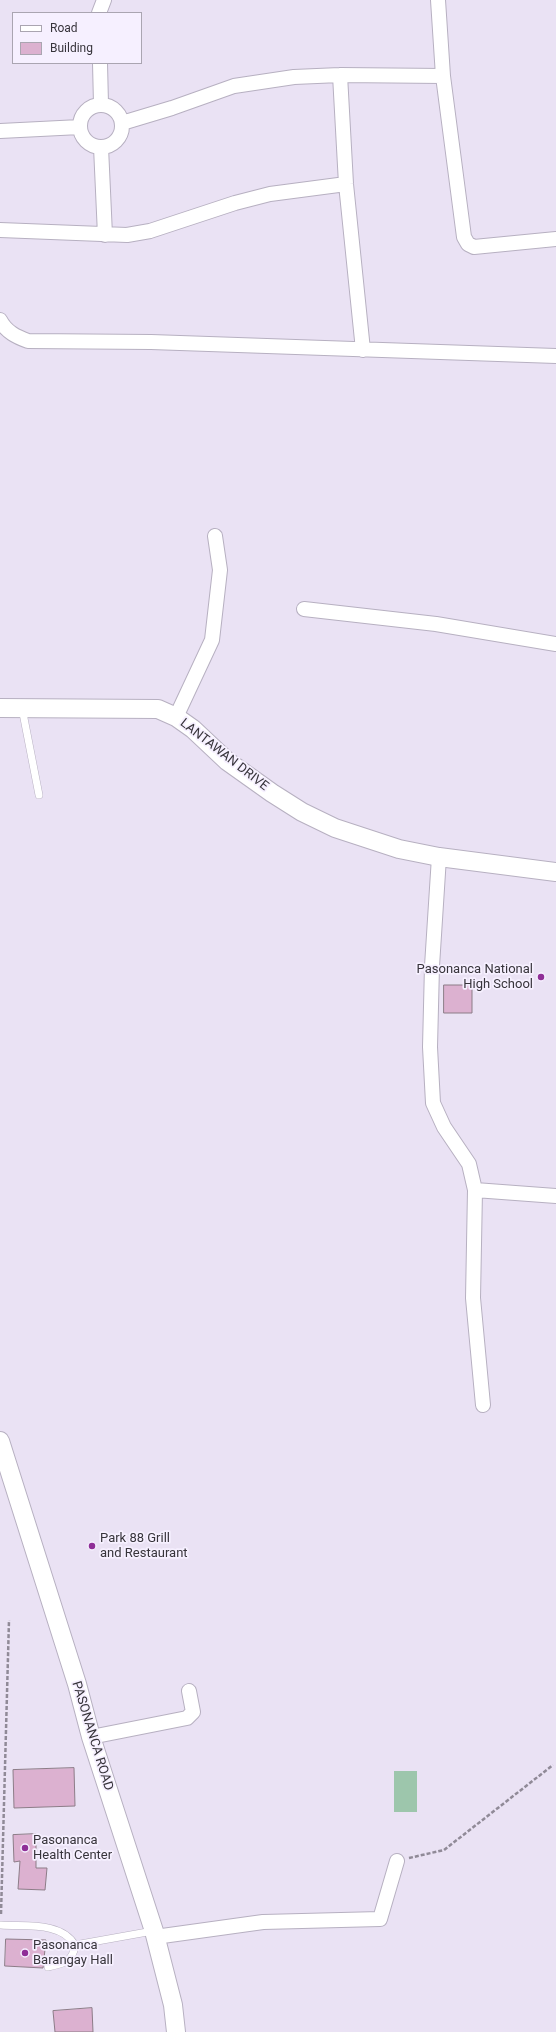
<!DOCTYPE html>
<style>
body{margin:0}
#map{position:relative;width:556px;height:2032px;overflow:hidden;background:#eae2f4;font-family:Roboto,sans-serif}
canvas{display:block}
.legend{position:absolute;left:12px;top:12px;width:130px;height:52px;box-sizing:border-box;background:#f6f0ff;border:1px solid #aaa5b1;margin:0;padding:5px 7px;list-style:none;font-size:12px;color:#37343b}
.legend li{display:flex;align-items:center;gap:8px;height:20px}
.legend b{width:20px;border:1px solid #aaa5b1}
</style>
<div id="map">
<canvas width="556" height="2032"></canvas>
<ul class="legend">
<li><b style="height:5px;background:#fff"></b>Road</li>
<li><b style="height:11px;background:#dcb1d0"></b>Building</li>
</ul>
</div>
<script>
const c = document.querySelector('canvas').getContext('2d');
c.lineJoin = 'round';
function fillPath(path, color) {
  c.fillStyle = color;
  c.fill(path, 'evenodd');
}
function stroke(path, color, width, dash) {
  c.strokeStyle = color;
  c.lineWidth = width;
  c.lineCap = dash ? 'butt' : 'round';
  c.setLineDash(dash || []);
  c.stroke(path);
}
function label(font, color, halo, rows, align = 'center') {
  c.font = font + ' Roboto,sans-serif';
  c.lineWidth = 3.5;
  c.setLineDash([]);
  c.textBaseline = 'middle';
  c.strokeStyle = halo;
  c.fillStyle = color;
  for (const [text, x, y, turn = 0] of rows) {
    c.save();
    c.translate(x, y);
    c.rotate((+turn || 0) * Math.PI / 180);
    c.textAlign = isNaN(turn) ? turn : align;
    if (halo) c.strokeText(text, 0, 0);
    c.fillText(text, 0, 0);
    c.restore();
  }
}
fillPath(new Path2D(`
 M 394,1771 L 417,1771 L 417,1812 L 394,1812 Z`), '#9dc6ac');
const building = new Path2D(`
 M 444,985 L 472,985 L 472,1013 L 444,1013 Z
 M 74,1768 L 75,1806 L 14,1808 L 13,1770 Z
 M 36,1834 L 36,1868 L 47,1868 L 45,1890 L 18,1889 L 20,1861 L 14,1862 L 13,1835 Z
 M 6,1939 L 46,1940 L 43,1968 L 5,1966 Z
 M 92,2008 L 93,2032 L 55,2032 L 53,2011 Z`);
fillPath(building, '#dcb1d0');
stroke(building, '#8c7c87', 1);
const service = new Path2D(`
 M 22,708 L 39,795
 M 1,1925 C 24,1927 61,1921 75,1945
 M 48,1967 C 63,1964 73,1962 75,1945 L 153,1931`);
const minor = new Path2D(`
 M 438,0 L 443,76 L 464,237 L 468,244 L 474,247 L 556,239
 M 99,13 L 104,0
 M 100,63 L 101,104
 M 340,75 L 346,184 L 363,350
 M80 126a21 21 0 1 1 42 0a21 21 0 1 1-42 0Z
 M 122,123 L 172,108 L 234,86 L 294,77 L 340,75 L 443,76
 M 0,131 L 80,127
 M 101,147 L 105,235
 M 0,230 L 127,235 L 150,231 L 235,203 L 270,194 L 346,184
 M 0,320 C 6,332 17,337 28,341 L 151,342 L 556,356
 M 304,609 L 436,624 L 556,644
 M 176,717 L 212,640 L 220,570 L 215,536
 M 439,857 L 432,966 L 430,1047 L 433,1103 L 444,1127 L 469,1164 L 475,1190 L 473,1298 L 483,1405
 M 475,1190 L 556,1196
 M 91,1737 L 187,1718 L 193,1712 L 189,1691
 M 155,1937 L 263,1922 L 380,1919 L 397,1861`);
const tertiary = new Path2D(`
 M 0,708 L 158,709 L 176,717 L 193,729 L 227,761 L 272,793 L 302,812 L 335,828 L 399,849 L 439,857 L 556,872
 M 0,1441 L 77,1684 L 91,1737 L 154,1931 L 173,2005 L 176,2032`);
stroke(service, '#b7b0c1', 8);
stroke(minor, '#b7b0c1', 16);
stroke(tertiary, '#b7b0c1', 20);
stroke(new Path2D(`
 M 409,1858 L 444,1850 L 553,1765
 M 1,1914 L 9,1620`), '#908a97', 2.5, [4, 2]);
stroke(service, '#fff', 7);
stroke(minor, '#fff', 14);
stroke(tertiary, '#fff', 18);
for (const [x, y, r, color] of [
 [541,977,4,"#8f2e97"],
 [92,1546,4,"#8f2e97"],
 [25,1848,4,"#8f2e97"],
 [25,1953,4,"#8f2e97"]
]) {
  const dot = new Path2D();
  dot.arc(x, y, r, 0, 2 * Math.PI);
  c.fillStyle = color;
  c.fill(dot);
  stroke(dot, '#f6f0ff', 1.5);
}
label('13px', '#37343b', '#f6f0ff', [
 ["LANTAWAN DRIVE",224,755,38],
 ["PASONANCA ROAD",92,1736,73]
]);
label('13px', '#37343b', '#f6f0ff', [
 ["Pasonanca National",533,970,"right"],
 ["High School",533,985,"right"],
 ["Park 88 Grill",100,1539],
 ["and Restaurant",100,1554],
 ["Pasonanca",33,1841],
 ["Health Center",33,1856],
 ["Pasonanca",33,1946],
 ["Barangay Hall",33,1961]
], 'left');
</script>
